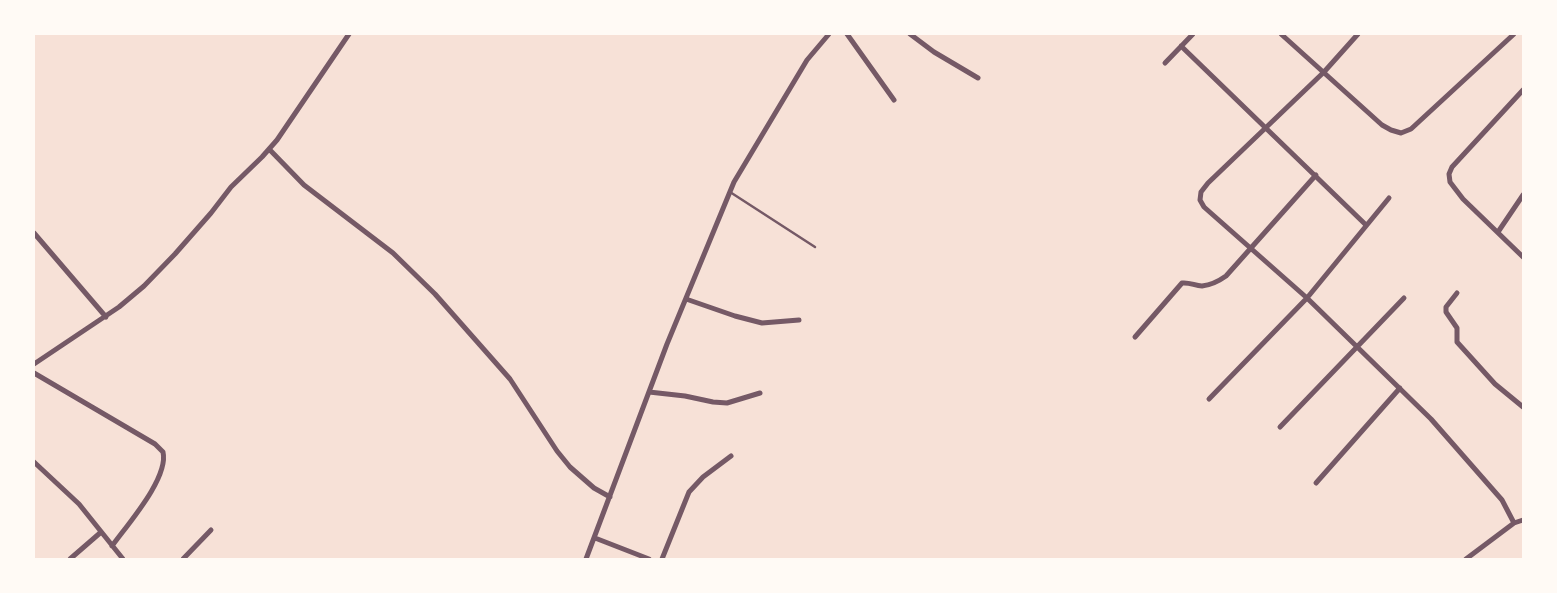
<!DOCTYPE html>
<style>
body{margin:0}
#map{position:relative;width:1557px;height:593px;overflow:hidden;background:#f7e1d7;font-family:"IBM Plex Sans",sans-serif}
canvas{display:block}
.frame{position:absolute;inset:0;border:35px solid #fffaf5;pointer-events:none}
</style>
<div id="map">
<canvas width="1557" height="593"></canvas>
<div class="frame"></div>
</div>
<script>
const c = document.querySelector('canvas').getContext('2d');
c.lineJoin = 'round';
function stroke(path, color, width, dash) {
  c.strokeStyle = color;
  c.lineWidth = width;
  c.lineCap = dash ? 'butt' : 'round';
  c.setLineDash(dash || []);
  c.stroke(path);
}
stroke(new Path2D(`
 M 730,192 L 815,247`), '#755966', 2.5);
stroke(new Path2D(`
 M 847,34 L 894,100
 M 910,34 L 934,52 L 978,78
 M 1281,34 L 1382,125 L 1391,130 L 1401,133 L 1411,129 L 1514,34
 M 1358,34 L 1324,72 L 1208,183 L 1201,192 L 1200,200 L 1204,207 L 1307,298 L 1431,419 L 1502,500 L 1514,523
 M 1181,46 L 1366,225
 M 1165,63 L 1193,34
 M 1523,90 L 1452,167 L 1449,174 L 1450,182 L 1463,199 L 1523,257
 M 269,149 L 304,185 L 393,253 L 435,294 L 510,379 L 557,451 L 570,467 L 594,488 L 610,497
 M 1498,232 L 1523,195
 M 34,233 L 106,317
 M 1457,293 L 1446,307 L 1446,312 L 1457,328 L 1457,342 L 1495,384 L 1523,407
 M 686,299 L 735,316 L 762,323 L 799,320
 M 1135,337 L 1182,283 C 1190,282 1195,286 1202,286 C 1211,285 1219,281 1226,276 L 1316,175
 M 34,364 L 119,307 L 144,286 L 175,254 L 211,213 L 231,187 L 262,157 L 277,140 L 349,34
 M 34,373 L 155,444 L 163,452 C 169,478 127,525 112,546
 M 649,392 L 685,396 L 713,402 L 727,403 L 760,393
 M 1209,399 L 1307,298 L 1389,198
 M 1280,427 L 1404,298
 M 34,462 L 79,504 L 123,559
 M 1316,483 L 1400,388
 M 595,538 L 649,559
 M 70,559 L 100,533
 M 183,559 L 211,530
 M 586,559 L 667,344 L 734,182 L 807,60 L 829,34
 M 662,559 L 689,492 L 703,477 L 731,456
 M 1466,559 L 1514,523 L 1523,520`), '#755966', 5);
</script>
